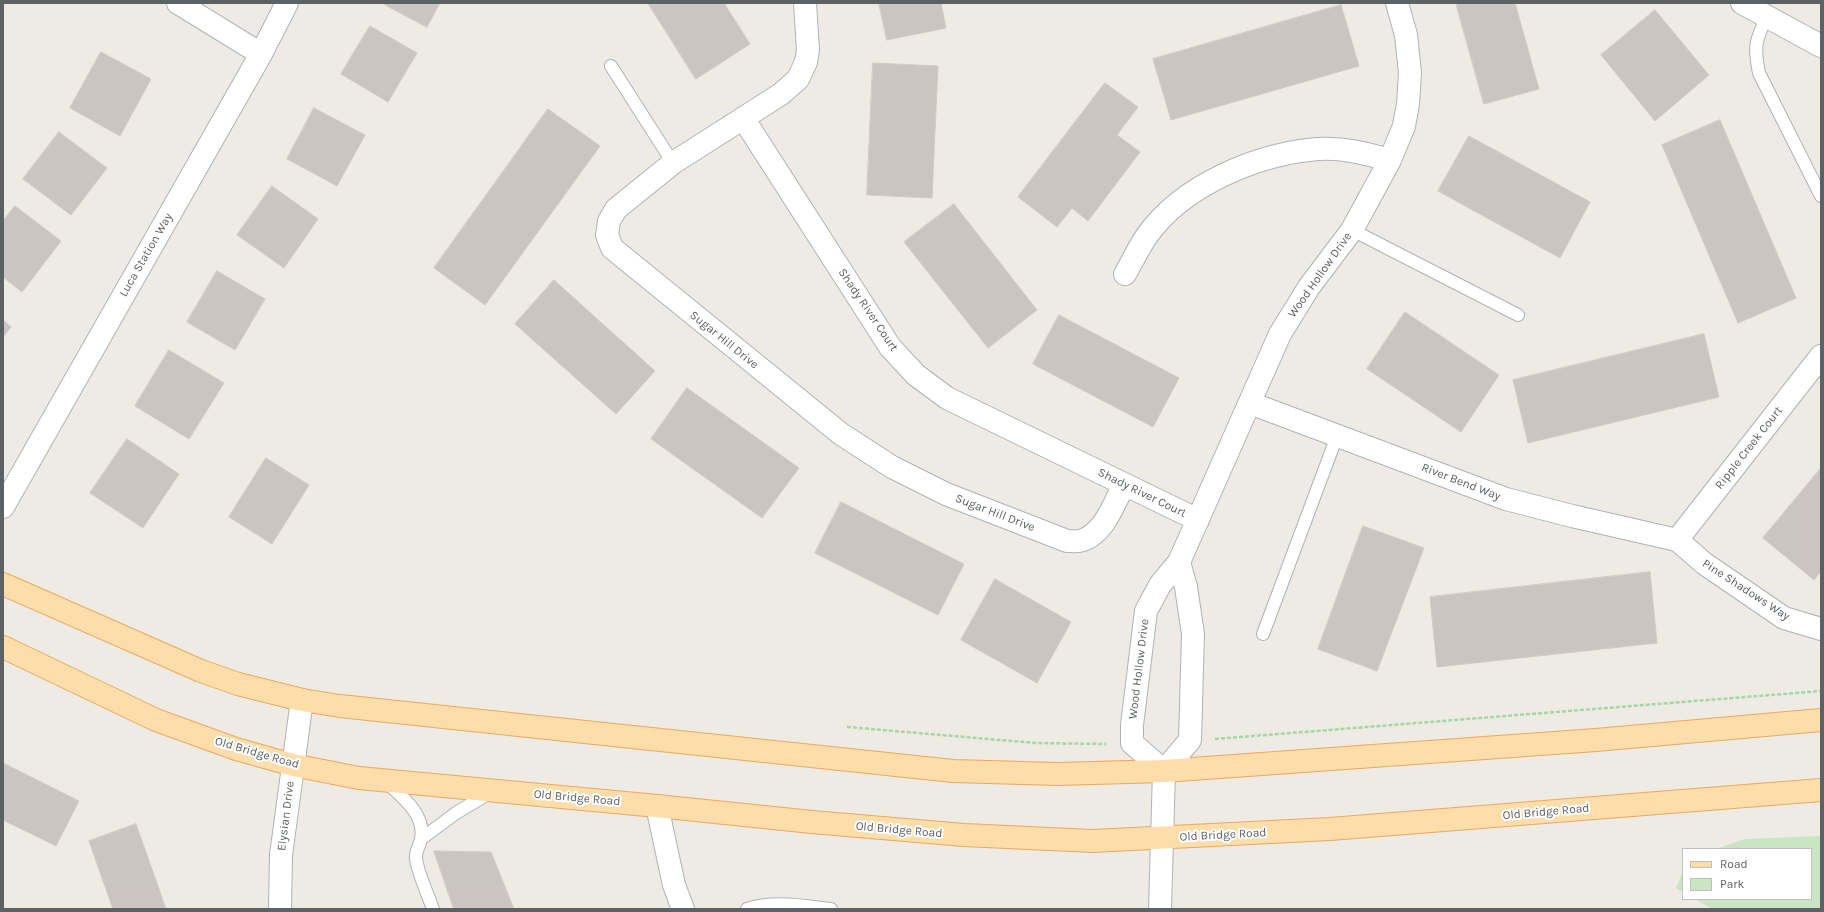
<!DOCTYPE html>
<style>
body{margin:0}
#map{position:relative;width:1824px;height:912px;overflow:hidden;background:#eeeae4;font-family:Karla,sans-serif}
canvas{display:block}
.frame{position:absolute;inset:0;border:4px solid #5c6164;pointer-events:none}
.legend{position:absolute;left:1682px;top:848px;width:130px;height:52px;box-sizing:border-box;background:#fff;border:1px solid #bec0c1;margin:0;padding:5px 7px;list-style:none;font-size:12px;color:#5c6164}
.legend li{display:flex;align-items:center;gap:8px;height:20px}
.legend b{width:20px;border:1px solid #bec0c1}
</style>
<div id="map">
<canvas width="1824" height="912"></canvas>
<div class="frame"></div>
<ul class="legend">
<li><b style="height:5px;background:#fddeaa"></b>Road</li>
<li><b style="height:11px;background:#c9e5c1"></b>Park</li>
</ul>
</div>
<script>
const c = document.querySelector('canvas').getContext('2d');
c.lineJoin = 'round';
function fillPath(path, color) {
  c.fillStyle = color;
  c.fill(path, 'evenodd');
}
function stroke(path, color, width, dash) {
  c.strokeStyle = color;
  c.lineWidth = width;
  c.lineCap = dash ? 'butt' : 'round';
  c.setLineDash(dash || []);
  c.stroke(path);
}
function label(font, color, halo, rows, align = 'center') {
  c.font = font + ' Karla,sans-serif';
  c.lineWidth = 4;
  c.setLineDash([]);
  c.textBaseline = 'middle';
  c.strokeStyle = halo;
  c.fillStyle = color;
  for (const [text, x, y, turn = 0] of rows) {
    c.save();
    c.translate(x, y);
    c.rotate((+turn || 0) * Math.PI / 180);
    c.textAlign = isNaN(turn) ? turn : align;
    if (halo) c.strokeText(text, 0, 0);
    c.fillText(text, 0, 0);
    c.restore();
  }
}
fillPath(new Path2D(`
 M 1821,836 L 1821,909 L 1712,909 L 1695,899 L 1811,899 L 1811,849 L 1716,849 L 1745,839 Z
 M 1683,871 L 1683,892 L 1676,888 Z`), '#c9e5c1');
const building = new Path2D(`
 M 382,3 L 440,3 L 427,27 Z
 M 648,3 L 724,3 L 750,44 L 696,79 Z
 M 879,3 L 941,3 L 946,28 L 887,40 Z
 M 1456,3 L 1515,3 L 1539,89 L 1484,104 Z
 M 1341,5 L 1359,66 L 1171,120 L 1153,59 Z
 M 1655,10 L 1709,75 L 1655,121 L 1601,55 Z
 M 370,26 L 417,53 L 388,102 L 341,74 Z
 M 101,52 L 151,79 L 120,136 L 70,108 Z
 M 873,63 L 938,66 L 932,198 L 867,195 Z
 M 1105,83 L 1138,107 L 1117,135 L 1140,152 L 1088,221 L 1072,208 L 1057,227 L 1018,197 Z
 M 314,108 L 365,135 L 337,186 L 287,159 Z
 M 548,109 L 600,146 L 485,305 L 434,268 Z
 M 1720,120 L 1796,298 L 1738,323 L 1662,145 Z
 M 59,132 L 107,168 L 71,215 L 23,179 Z
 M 1469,136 L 1590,202 L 1560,258 L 1438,191 Z
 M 272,186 L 318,219 L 284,268 L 237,235 Z
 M 954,204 L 1037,310 L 988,348 L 904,242 Z
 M 15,206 L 61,241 L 22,292 L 3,277 L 3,221 Z
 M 217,271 L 265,299 L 235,350 L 187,322 Z
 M 554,280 L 655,371 L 616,414 L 515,324 Z
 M 1405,312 L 1499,375 L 1461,432 L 1367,369 Z
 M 1059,315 L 1179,378 L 1153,427 L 1033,364 Z
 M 3,320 L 11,327 L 3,337 Z
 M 1704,334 L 1719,397 L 1528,443 L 1513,380 Z
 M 169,350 L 224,383 L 189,439 L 135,406 Z
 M 687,388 L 799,468 L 762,518 L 651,439 Z
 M 127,439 L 179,474 L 143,528 L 90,493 Z
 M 266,458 L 309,485 L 272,544 L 229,517 Z
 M 1821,468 L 1821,571 L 1814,580 L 1763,538 Z
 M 841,502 L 964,564 L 938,615 L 815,553 Z
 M 1363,526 L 1424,548 L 1377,671 L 1318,649 Z
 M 1650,572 L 1657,643 L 1437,667 L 1430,597 Z
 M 995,579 L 1071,622 L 1037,683 L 961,640 Z
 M 3,763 L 79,801 L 56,846 L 3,820 Z
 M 136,824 L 166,909 L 113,909 L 89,841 Z
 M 434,851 L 491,852 L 514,909 L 454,909 Z`);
fillPath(building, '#cac5c1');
stroke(building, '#d3cac2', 1);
const service = new Path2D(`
 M 1767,17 C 1755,40 1754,48 1759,73 L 1821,196
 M 611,66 L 673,163
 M 1352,230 L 1518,315
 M 1263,634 L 1337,436
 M 385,781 C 401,796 426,814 421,839 C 420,846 415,851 416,859 C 418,873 428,895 433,909
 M 421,839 L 456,813 L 491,792
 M 747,909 C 774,900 803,906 831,909`);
const minor = new Path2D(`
 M 178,3 L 261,54
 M 805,3 L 808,50 L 806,62 L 798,79 L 781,94 L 673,163 L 616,209 L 609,221 L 607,235 L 612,248 L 841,434 L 892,467 L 946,494 L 1067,541 C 1072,541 1079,542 1083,540 C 1105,532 1114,503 1124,485
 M 1742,3 L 1821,46
 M 743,118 L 890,347 L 916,375 L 947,398 L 1198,520
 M 1125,274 C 1132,262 1138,249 1146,237 C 1182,185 1257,154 1318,149 C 1342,147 1367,154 1390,160
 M 1250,403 L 1506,499 L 1572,516 L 1677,540 L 1705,564 L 1784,618 L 1821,629
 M 3,507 L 261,54 L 287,3
 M 1677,540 L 1821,356
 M 1164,771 L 1132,743 L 1132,725 L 1146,611 L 1160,585 L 1179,562 L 1280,334 L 1309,287 L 1352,230 L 1390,160 L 1404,126 L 1408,104 L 1410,73 L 1406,35 L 1397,3
 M 657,806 L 674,885 L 683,909
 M 280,909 L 281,855 L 302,700
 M 1160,909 L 1164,771 L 1190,740 L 1193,634 L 1186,587 L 1179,562`);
const primary = new Path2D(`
 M 3,584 L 201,671 L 238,684 L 302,700 L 340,706 L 953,771 L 1058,774 L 1164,771 L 1596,740 L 1821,720
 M 3,647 L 156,720 L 236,749 L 293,765 L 359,778 L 657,806 L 812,822 L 964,835 L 1093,841 L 1330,829 L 1821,790`);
stroke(service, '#afb3b6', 14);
stroke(minor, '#afb3b6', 24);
stroke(primary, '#eea75d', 24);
stroke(new Path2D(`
 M 847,727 L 1036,743 L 1106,744
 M 1215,739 L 1821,691`), '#a4d7a7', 2.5, [4, 2]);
stroke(service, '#fff', 12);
stroke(minor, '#fff', 22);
stroke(primary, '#fddeaa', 22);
label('12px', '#5c6164', '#fff', [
 ["Luca Station Way",146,255,-60],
 ["Wood Hollow Drive",1320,275,-55],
 ["Shady River Court",868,310,56],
 ["Sugar Hill Drive",724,340,39],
 ["Ripple Creek Court",1749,448,-52],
 ["River Bend Way",1461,482,21],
 ["Shady River Court",1142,493,26],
 ["Sugar Hill Drive",995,513,21],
 ["Pine Shadows Way",1746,590,33],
 ["Wood Hollow Drive",1139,669,-83],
 ["Old Bridge Road",257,753,16],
 ["Old Bridge Road",577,798,5],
 ["Old Bridge Road",1546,812,-5],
 ["Elysian Drive",286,816,-83],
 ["Old Bridge Road",899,830,5],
 ["Old Bridge Road",1223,835,-3]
]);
</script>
